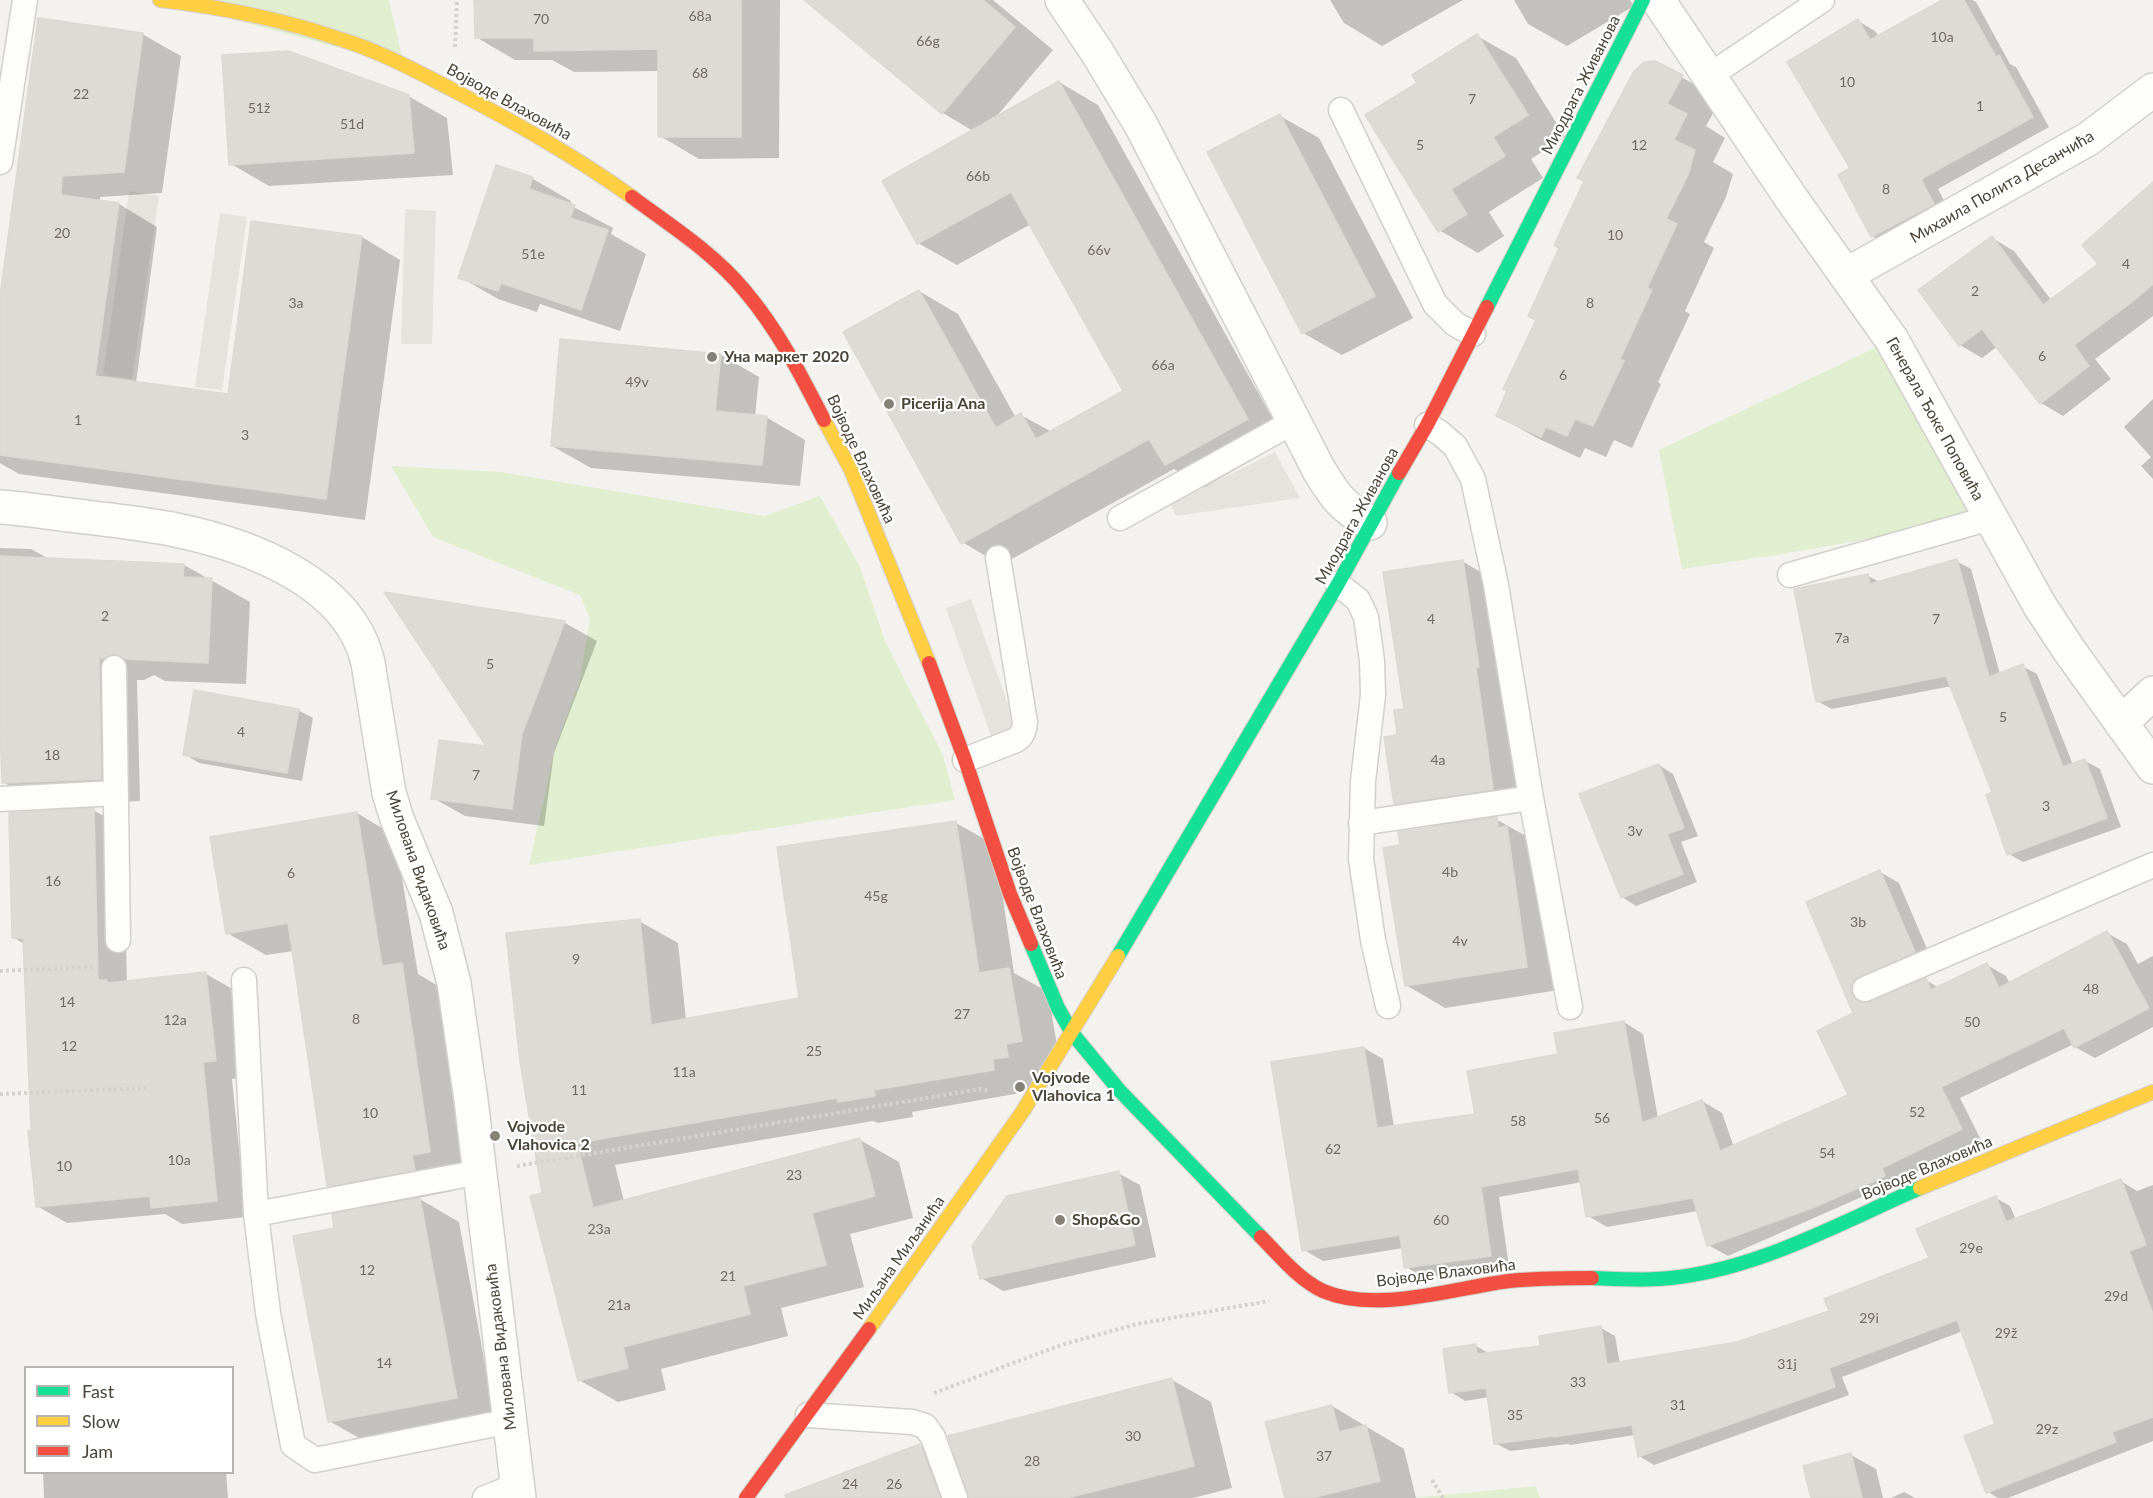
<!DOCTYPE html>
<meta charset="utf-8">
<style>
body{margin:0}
#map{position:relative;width:2153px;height:1498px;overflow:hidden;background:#f4f2ee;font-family:Lato,sans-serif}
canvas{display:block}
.legend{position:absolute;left:24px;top:1366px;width:210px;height:108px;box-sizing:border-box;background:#fff;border:2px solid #b7b4b0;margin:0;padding:8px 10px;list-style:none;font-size:18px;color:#4b4439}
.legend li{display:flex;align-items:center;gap:12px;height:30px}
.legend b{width:30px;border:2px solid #b7b4b0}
</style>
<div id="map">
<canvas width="2153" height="1498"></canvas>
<ul class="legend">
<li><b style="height:8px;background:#16e098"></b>Fast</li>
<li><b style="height:8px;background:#ffcf43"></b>Slow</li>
<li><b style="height:8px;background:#f24e42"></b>Jam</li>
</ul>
</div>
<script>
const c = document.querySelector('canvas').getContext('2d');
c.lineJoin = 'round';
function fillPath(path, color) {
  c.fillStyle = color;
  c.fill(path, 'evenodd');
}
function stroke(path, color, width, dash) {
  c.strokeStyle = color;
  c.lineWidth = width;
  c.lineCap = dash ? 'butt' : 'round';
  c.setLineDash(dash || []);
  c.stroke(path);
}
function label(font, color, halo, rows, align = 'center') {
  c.font = font + ' Lato,sans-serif';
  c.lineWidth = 4.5;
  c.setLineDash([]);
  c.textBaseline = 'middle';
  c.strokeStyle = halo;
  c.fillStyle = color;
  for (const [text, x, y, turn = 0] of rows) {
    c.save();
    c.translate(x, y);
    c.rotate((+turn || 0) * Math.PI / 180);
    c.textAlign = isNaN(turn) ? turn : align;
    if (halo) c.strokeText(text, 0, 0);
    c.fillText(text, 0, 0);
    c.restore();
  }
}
fillPath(new Path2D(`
 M 160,0 L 389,0 L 404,65 Z
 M 1892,340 L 1990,518 L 1776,555 L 1682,569 L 1659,450 Z
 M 391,466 L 500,472 L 764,516 L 820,496 L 859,565 L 885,641 L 943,755 L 955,800 L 529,865 L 556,744 L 579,683 L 590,619 L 580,595 L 433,537 Z
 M 1536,1486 L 1540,1498 L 1414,1498 Z`), '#e1eecf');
fillPath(new Path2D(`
 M 129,191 L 159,196 L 132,379 L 103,375 Z
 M 405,209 L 436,211 L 432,344 L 401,344 Z
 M 220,213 L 247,217 L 222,390 L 195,387 Z
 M 1275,452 L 1300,498 L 1176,516 L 1170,504 Z
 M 971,599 L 1016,727 L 991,736 L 946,608 Z`), '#e6e3df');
fillPath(new Path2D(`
 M 476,0 L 780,0 L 779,158 L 699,159 L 660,136 L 660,71 L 574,72 L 552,60 L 515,60 L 476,37 Z
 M 806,0 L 993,0 L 1053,50 L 996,117 L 1059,82 L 1098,105 L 1285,441 L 1205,487 L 1174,469 L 1001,565 L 962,542 L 919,291 L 958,314 L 1016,418 L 1021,415 L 1052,432 L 1125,392 L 1031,224 L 957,265 L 918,243 L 973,131 L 943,113 Z
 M 1330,0 L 1463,0 L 1382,46 L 1344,23 Z
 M 1514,0 L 1630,0 L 1634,6 L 1567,46 L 1528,24 Z
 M 1945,0 L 1972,0 L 1976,2 L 2010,64 L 2016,67 L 2049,127 L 1938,189 L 1951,214 L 1890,246 L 1872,236 L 1852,169 L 1858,21 L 1875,31 L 1879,37 Z
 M 39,20 L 142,34 L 181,56 L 162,193 L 100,197 L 100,202 L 119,204 L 157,227 L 136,383 L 229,396 L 362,237 L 400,260 L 365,520 L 19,474 L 0,463 L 0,308 Z
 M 1477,36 L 1516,58 L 1565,137 L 1531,159 L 1543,178 L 1489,212 L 1504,236 L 1478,253 L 1439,230 L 1419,83 Z
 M 1654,62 L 1721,99 L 1706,126 L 1725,138 L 1713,162 L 1733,174 L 1726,197 L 1704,242 L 1714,248 L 1685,311 L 1690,314 L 1658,382 L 1661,384 L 1632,448 L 1614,440 L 1606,457 L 1585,448 L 1580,458 L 1537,438 L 1498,416 Z
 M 408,96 L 447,118 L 453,175 L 269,186 L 231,164 Z
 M 1280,116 L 1319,138 L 1413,318 L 1342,355 L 1303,333 Z
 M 497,167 L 533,179 L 571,201 L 570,205 L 613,228 L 611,234 L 646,254 L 620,331 L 540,304 L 537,312 L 498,299 L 460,277 Z
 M 2153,184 L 2153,316 L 2095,359 L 2111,379 L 2063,416 L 2041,403 L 1998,346 L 1982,358 L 1960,345 L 1992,238 L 2014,251 L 2052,301 L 2100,264 Z
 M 721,355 L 759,377 L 755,416 L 766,417 L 805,440 L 800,486 L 591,468 L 552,446 Z
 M 2153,399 L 2153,479 L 2141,466 L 2151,457 L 2124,427 Z
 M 0,548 L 31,549 L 49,559 L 184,565 L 250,602 L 246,684 L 165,681 L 154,675 L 144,680 L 137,680 L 140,801 L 42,805 L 3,782 L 0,691 Z
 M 1462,561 L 1501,584 L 1531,811 L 1492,817 L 1535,841 L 1565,989 L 1445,1008 L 1406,985 L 1402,846 L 1438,828 L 1396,803 L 1399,736 L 1406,710 Z
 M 1956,561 L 1971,569 L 2000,674 L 2022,666 L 2037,674 L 2073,765 L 2085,761 L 2100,769 L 2121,827 L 2023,862 L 2009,854 L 1994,793 L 1952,686 L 1832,709 L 1817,701 L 1868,576 L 1880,582 Z
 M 387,595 L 565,623 L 597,641 L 554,753 L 544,826 L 465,816 L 433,798 L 489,748 Z
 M 298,710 L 313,718 L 302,781 L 199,763 L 184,754 Z
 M 1659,765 L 1673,774 L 1698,836 L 1681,842 L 1697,882 L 1636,906 L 1622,897 Z
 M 93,810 L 123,827 L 127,983 L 206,974 L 236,991 L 245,1077 L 232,1079 L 246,1217 L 182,1224 L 165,1214 L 67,1223 L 37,1206 L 24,944 L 13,937 Z
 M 357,813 L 395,836 L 418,974 L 440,987 L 468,1174 L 450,1176 L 453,1191 L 418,1198 L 459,1222 L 495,1419 L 368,1443 L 329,1421 L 336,1230 L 370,1209 L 329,1185 L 294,951 L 266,955 L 227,933 Z
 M 956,823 L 995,845 L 1014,973 L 1048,992 L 1060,1063 L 1032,1091 L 912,1112 L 913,1117 L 878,1123 L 873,1121 L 615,1165 L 624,1201 L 860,1140 L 899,1162 L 913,1218 L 850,1234 L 864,1287 L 781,1308 L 788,1336 L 661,1369 L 666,1390 L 618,1402 L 579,1380 L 543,1194 L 639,921 L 678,943 L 686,1020 L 801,999 Z
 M 1880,872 L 1899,883 L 1933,963 L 1870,998 L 1871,1004 L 1926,980 L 1939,988 L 1987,965 L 2006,976 L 2010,984 L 2107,933 L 2127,944 L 2138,964 L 2153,956 L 2153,1027 L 2095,1058 L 2075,1047 L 2074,1044 L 1960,1098 L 1981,1140 L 1900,1180 L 1728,1256 L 1708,1245 L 1698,1211 L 1607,1227 L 1588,1216 L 1582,1182 L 1499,1197 L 1509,1266 L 1425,1278 L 1406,1267 L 1403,1248 L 1323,1261 L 1304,1250 L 1364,1048 L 1383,1059 L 1394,1127 L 1477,1115 L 1559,1055 L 1624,1022 L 1643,1034 L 1658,1118 L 1702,1101 L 1722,1113 L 1734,1147 L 1850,1096 L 1855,1014 L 1808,902 Z
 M 1118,1173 L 1140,1185 L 1156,1257 L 1003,1291 L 981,1278 Z
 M 2121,1181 L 2137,1191 L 2153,1185 L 2153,1441 L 2008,1498 L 1998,1498 L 1988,1492 L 1997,1425 L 1963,1331 L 1842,1377 L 1849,1395 L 1654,1465 L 1639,1456 L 1635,1435 L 1570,1445 L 1568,1444 L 1510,1451 L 1495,1443 L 1489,1397 L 1465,1401 L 1451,1392 L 1476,1346 L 1490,1354 L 1542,1347 L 1601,1328 L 1615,1336 L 1620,1364 L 1737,1344 L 1831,1312 L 1931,1259 L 1996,1198 L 2010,1206 L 2016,1220 Z
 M 1172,1380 L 1211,1402 L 1232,1488 L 1193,1498 L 834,1498 L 920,1446 L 961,1469 Z
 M 1332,1406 L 1404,1449 L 1416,1498 L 1286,1498 Z
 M 1851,1455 L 1876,1469 L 1883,1498 L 1813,1498 Z
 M 43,1472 L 226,1472 L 228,1498 L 44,1498 Z
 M 1904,1492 L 1915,1498 L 1891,1498 Z`), '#0003');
const building = new Path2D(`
 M 474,0 L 741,0 L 741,137 L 658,137 L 658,49 L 534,51 L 534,38 L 475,38 Z
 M 804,0 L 983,0 L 1015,27 L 942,114 Z
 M 1942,0 L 1964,0 L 1996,57 L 1999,55 L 2033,117 L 1921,179 L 1934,204 L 1871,237 L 1838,175 L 1850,168 L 1787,62 L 1858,19 L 1870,40 Z
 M 38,18 L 143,33 L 124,172 L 62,176 L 61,195 L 119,203 L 95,376 L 228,394 L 251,221 L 362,236 L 326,499 L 0,455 L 0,296 Z
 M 1477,34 L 1528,115 L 1493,137 L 1505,156 L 1451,189 L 1467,214 L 1438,232 L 1365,115 L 1417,83 L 1412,75 Z
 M 288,51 L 409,95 L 414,153 L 229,165 L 222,55 Z
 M 1655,61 L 1683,75 L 1667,104 L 1687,114 L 1674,140 L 1695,150 L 1688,175 L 1666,219 L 1677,224 L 1647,288 L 1652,290 L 1620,359 L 1624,361 L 1593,426 L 1575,419 L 1567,436 L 1546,427 L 1541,437 L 1496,416 L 1507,391 L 1503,389 L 1536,320 L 1528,316 L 1559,248 L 1554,245 L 1584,181 L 1577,178 L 1634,71 L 1644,62 Z
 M 1059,81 L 1248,419 L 1165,465 L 1149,439 L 961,544 L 843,332 L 919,290 L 996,428 L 1021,413 L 1036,439 L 1123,391 L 1011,192 L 917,244 L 882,181 Z
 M 1280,114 L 1375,296 L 1302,334 L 1207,152 Z
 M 496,165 L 533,177 L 529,189 L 575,205 L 570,218 L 608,230 L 581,310 L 501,283 L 498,291 L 458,278 Z
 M 2153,182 L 2153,284 L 2132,302 L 2074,345 L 2089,366 L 2040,404 L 1982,329 L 1959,346 L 1918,290 L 1992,236 L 2043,305 L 2098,264 L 2082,245 Z
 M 560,339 L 721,354 L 715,411 L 767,416 L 762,465 L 551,446 Z
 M 0,556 L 184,564 L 183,577 L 212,578 L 208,663 L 125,659 L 114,654 L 104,658 L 99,658 L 101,779 L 2,783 L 0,731 Z
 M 1957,559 L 1989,677 L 2023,664 L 2063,767 L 2085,759 L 2107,818 L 2007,855 L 1986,795 L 1992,792 L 1946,676 L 1816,702 L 1794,589 L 1868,574 L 1870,584 Z
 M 1463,560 L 1479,667 L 1476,667 L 1493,789 L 1394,804 L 1384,737 L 1397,735 L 1394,710 L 1404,709 L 1383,572 Z
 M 384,592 L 565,621 L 522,734 L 512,809 L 431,799 L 439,740 L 486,746 Z
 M 194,690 L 299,709 L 287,773 L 183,755 Z
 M 1659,764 L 1684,828 L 1667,834 L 1683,874 L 1621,898 L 1579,794 Z
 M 94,808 L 98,980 L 107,980 L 107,983 L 206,972 L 216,1061 L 203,1062 L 217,1201 L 151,1208 L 150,1196 L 36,1207 L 28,1131 L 31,1130 L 23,938 L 12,938 L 9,813 Z
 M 357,812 L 382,966 L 402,963 L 430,1152 L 412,1155 L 415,1170 L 327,1186 L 288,923 L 226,934 L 210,837 Z
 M 1497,817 L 1498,828 L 1507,826 L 1527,967 L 1405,986 L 1383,848 L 1400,845 L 1398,832 Z
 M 956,821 L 979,973 L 1009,968 L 1022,1041 L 1006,1044 L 1008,1057 L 993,1059 L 994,1070 L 874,1090 L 875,1096 L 838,1102 L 837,1098 L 577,1143 L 593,1208 L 860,1138 L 875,1196 L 812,1213 L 826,1265 L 743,1286 L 750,1314 L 623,1347 L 628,1368 L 578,1381 L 530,1196 L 542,1193 L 520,1062 L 506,933 L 640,919 L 651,1025 L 799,998 L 777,847 Z
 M 1880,870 L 1915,952 L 1854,980 L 1851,988 L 1852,995 L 1857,1001 L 1864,1003 L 1871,1002 L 1926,978 L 1931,990 L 1987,963 L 1999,988 L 2107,931 L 2149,1008 L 2074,1048 L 2064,1028 L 1941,1087 L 1962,1129 L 1882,1168 L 1885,1176 L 1815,1207 L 1707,1246 L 1693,1198 L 1586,1217 L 1578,1169 L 1481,1187 L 1491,1256 L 1404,1268 L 1400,1235 L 1302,1251 L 1271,1062 L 1364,1047 L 1377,1128 L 1475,1114 L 1467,1071 L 1558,1054 L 1554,1033 L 1624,1021 L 1642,1123 L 1702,1100 L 1720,1151 L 1848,1095 L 1817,1031 L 1853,1013 L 1806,902 Z
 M 1119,1171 L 1135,1245 L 980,1279 L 972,1246 L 1007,1196 Z
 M 2121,1179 L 2146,1245 L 2129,1251 L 2153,1314 L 2153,1417 L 2112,1432 L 2116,1442 L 1986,1493 L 1964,1436 L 1995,1424 L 1957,1320 L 1829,1368 L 1835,1387 L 1638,1457 L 1632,1425 L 1554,1437 L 1554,1436 L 1494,1444 L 1486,1388 L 1449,1393 L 1443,1349 L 1476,1344 L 1477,1354 L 1540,1346 L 1539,1336 L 1601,1326 L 1607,1364 L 1737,1342 L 1829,1311 L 1824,1299 L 1929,1258 L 1916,1229 L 1996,1196 L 2006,1222 Z
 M 420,1198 L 457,1398 L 328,1422 L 293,1236 L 334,1228 L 332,1214 Z
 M 1172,1378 L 1194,1466 L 1067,1498 L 969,1498 L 948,1436 Z
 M 1332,1405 L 1339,1432 L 1366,1425 L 1380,1481 L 1312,1498 L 1285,1498 L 1265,1422 Z
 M 920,1444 L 940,1498 L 786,1498 L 785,1495 Z
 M 1851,1453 L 1862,1498 L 1811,1498 L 1803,1466 Z`);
fillPath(building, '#dedbd6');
stroke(building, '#dcd9d4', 1.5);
const lane = new Path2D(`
 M 1709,76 L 1822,0
 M 1341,110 L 1435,304 L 1455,324 L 1473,334
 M 0,162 L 25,0
 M 1427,425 L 1440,433 L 1455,446 L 1473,479 L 1496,585 L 1531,798 L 1570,1007
 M 1120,518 L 1295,421
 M 1790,575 L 1990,518
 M 1338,584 L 1358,600 L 1366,617 L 1372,661 L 1373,695 L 1363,781 L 1361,859 L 1373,940 L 1388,1006
 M 114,668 L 118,940
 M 965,760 L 1016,740 C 1023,735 1024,731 1025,722 L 998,558
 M 0,799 L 116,793
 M 1361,823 L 1531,798
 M 244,980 L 256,1214 L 268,1313 L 293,1445 L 315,1460 L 510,1421
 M 1865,989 L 2153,865
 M 256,1214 L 480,1172
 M 808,1415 L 912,1422 L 925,1426 L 933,1437 L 955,1498
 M 485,1498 L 518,1485`);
const street = new Path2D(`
 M 1062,0 L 1097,52 L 1141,125 L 1319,470 C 1335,497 1343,507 1370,523
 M 1658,0 L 1791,198 L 1892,340 L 2040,606 L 2069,650 L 2153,767
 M 1846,275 L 2088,139 L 2153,90
 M 0,507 C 29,509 57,514 86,517 C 116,521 147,524 176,530 C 248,545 350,582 368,663 L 389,793 L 397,819 L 436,913 L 454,983 L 471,1100 L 519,1498
 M 2121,723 L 2153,693`);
const fast = new Path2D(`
 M 1487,307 L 1643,0
 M 1031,944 L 1058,1008 L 1072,1033 L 1119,1090 L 1261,1237
 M 1118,956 L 1338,584 L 1399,473
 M 1592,1278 C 1621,1279 1650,1281 1679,1277 C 1764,1266 1842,1222 1920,1188`);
const slow = new Path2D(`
 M 160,0 C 221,7 285,20 343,40 C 381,52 416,71 451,89 C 516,123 573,155 632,197
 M 824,420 L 851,470 L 929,663
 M 1920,1188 L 2153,1092
 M 869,1329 L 1023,1111 L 1118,956`);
const jam = new Path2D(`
 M 632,197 C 671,226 714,253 745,291 C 778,330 801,375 824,420
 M 1399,473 L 1427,425 L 1487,307
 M 929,663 L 965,760 L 1010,894 L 1031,944
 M 1261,1237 C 1280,1256 1298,1279 1323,1291 C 1377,1314 1454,1288 1509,1281 C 1537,1278 1564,1278 1592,1278
 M 746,1498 L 869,1329`);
stroke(lane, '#d2d0cb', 27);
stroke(street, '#d2d0cb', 36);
stroke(fast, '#d3cfc5', 16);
stroke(slow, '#d3cfc5', 16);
stroke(jam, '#d3cfc5', 16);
stroke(new Path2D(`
 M 455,47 L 457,0
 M 0,971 L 95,967
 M 0,1094 L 146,1088
 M 517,1166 L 981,1089 L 989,1091
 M 934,1393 L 1061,1345 L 1137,1324 L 1269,1301
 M 1432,1480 L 1443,1498`), '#d3d2cc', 4, [3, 3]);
stroke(lane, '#fdfdfc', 24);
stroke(street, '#fdfdfc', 33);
stroke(fast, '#16e098', 14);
stroke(slow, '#ffcf43', 14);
stroke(jam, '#f24e42', 14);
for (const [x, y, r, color] of [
 [712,357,6,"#868178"],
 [889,404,6,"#868178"],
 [1020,1087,6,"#868178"],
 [495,1136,6,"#868178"],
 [1060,1220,6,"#868178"]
]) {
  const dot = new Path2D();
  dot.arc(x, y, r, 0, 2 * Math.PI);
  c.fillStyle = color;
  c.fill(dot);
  stroke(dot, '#fff', 2);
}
label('14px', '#706a61', null, [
 ["68a",700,16],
 ["70",541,19],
 ["10a",1942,37],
 ["66g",928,41],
 ["68",700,73],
 ["10",1847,82],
 ["22",81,94],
 ["7",1472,99],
 ["1",1980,106],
 ["51ž",259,108],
 ["51d",352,124],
 ["5",1420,145],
 ["12",1639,145],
 ["66b",978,176],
 ["8",1886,189],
 ["20",62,233],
 ["10",1615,235],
 ["66v",1099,250],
 ["51e",533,254],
 ["4",2126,264],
 ["2",1975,291],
 ["3a",296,303],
 ["8",1590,303],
 ["6",2042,356],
 ["66a",1163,365],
 ["6",1563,375],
 ["49v",637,382],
 ["1",78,420],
 ["3",245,435],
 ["2",105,616],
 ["4",1431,619],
 ["7",1936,619],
 ["7a",1842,638],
 ["5",490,664],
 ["5",2003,717],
 ["4",241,732],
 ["18",52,755],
 ["4a",1438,760],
 ["7",476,775],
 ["3",2046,806],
 ["3v",1635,831],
 ["4b",1450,872],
 ["6",291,873],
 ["16",53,881],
 ["45g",876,896],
 ["3b",1858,922],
 ["4v",1460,941],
 ["9",576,959],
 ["48",2091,989],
 ["14",67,1002],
 ["27",962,1014],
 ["8",356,1019],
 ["12a",175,1020],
 ["50",1972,1022],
 ["12",69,1046],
 ["25",814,1051],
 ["11a",684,1072],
 ["11",579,1090],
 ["52",1917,1112],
 ["10",370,1113],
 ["56",1602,1118],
 ["58",1518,1121],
 ["62",1333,1149],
 ["54",1827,1153],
 ["10a",179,1160],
 ["10",64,1166],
 ["23",794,1175],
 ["60",1441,1220],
 ["23a",599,1229],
 ["29e",1971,1248],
 ["12",367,1270],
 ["21",728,1276],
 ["29d",2116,1296],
 ["21a",619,1305],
 ["29i",1869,1318],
 ["29ž",2006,1333],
 ["14",384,1363],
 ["31j",1787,1364],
 ["33",1578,1382],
 ["31",1678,1405],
 ["35",1515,1415],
 ["29z",2047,1429],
 ["30",1133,1436],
 ["37",1324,1456],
 ["28",1032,1461],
 ["24",850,1484],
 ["26",894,1484]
]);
label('16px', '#4b4439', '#fff', [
 ["Миодрага Живанова",1581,85,-63],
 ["Војводе Влаховића",509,102,29],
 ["Михаила Полита Десанчића",2002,187,-30],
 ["Генерала Ђоке Поповића",1935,419,61],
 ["Војводе Влаховића",861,459,65],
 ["Миодрага Живанова",1357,516,-61],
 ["Милована Видаковића",418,870,71],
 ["Војводе Влаховића",1037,913,69],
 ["Војводе Влаховића",1927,1168,-23],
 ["Миљана Миљанића",899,1258,-55],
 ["Војводе Влаховића",1446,1273,-7],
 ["Милована Видаковића",501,1347,-97]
]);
label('bold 16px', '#4b4439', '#fff', [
 ["Уна маркет 2020",724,357],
 ["Picerija Ana",901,404],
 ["Vojvode",1032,1078],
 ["Vlahovica 1",1032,1096],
 ["Vojvode",507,1127],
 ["Vlahovica 2",507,1145],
 ["Shop&Go",1072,1220]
], 'left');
</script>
